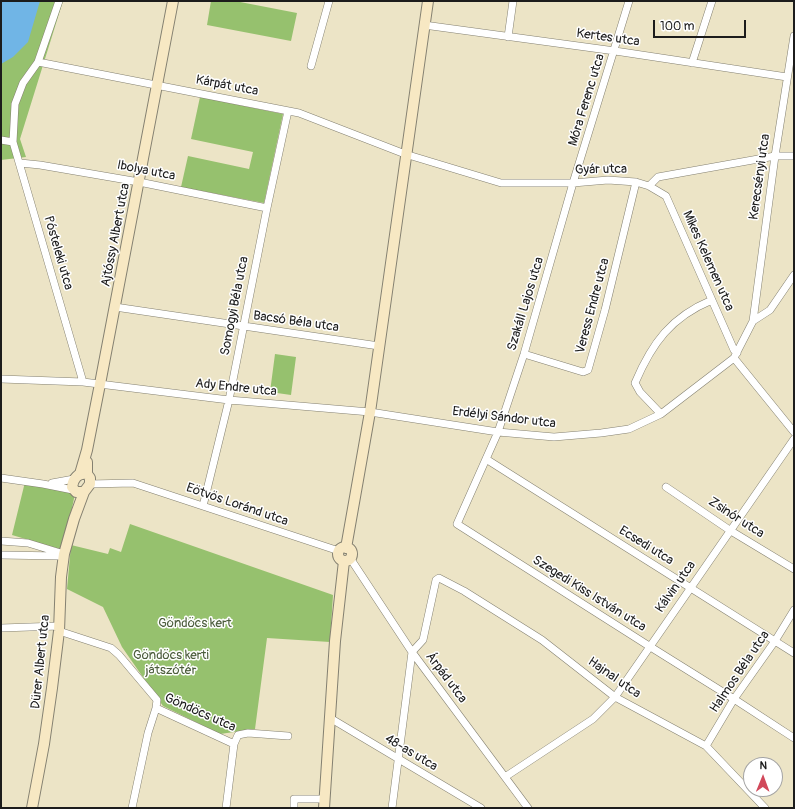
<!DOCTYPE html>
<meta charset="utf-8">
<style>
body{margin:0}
#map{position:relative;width:795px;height:809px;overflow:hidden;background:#ece4c6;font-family:Pangolin,sans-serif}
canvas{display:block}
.frame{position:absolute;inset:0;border:2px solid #1c1c1c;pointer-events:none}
.north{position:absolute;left:743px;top:757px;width:40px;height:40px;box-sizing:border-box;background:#fff;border:1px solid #a4a4a4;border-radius:50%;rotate:1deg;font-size:11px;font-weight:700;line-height:16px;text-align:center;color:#1c1c1c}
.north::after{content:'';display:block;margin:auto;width:14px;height:18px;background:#d1495b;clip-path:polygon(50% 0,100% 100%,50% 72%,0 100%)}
.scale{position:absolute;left:653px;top:20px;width:93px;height:18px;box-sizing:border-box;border:2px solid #1c1c1c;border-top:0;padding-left:5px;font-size:12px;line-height:14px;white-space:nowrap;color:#1c1c1c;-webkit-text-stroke:3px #fff;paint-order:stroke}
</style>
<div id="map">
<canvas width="795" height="809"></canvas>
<div class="frame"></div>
<div class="north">N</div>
<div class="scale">100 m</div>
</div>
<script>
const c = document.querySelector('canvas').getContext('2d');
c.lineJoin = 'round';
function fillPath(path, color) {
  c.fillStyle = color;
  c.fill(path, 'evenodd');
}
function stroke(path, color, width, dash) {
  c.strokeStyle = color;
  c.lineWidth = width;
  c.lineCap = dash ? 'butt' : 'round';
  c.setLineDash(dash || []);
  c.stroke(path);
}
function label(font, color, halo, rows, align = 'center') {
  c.font = font + ' Pangolin,sans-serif';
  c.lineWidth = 3;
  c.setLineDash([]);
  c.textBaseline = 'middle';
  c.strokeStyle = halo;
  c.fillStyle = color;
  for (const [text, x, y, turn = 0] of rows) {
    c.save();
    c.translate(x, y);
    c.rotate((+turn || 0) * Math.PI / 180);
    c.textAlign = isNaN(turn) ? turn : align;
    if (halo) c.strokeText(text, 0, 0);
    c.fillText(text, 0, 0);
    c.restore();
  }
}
fillPath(new Path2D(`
 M 1,1 L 63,1 L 20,139 L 26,157 L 1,160 Z
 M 211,1 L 235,1 L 297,13 L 291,41 L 207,25 Z
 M 200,97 L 283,114 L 264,203 L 181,187 L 188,156 L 249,169 L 253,152 L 191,139 Z
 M 275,354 L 296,357 L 291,395 L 270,392 Z
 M 25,482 L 71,486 L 75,494 L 63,550 L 12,535 Z
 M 130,524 L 333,595 L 330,642 L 267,638 L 255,729 L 220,734 L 163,706 L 122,647 L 103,607 L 67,589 L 71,545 L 108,554 L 110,548 L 121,552 Z`), '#96c16e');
fillPath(new Path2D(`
 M 1,1 L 40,1 L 28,42 L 13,57 L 1,64 Z`), '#70b5e6');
const street = new Path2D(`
 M 59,1 L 38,62 L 23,83 L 15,104 L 13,142 L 83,382
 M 629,1 L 573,183 L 524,354 L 498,432 L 457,524 L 649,646 L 734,699 L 794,738
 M 424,25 L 615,51 L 787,77
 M 508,37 L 513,1
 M 38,62 L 299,113 L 405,154 L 501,183 L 573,183 L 608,180 L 636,182 L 649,186 L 666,196 L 734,350 L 737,353
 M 692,63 L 712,1
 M 311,66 L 329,1
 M 1,140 L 13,142
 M 20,163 L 40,165 L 139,182 L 267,208
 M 649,186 L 658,177 L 775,156 L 794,156
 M 115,307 L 379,346
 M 753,321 L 775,156 L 794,36
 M 524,354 L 583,372 L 588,370 L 605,310 L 636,182
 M 734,358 L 794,432
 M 1,379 L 83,382 L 229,400 L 370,412 L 498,432 L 554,437 L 601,433 L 629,429 L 661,414 L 734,358 L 753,321 L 770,310 L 794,275
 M 661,414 L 640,392 L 635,383 C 652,343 671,317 712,300
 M 486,459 L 794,653
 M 1,478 L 43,484 L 73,490
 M 52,483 L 74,479
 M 90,484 L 133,483 L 339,551
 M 666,487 L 731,531 L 794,569
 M 203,506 L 229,400 L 267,208 L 288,111
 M 1,541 L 28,543 L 64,554
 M 1,555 L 60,556
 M 350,558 L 412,652 L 528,808
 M 1,628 L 59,626
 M 59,631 L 111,648 L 119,655 L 157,700 L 156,708 L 234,744 L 238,735 L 248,733 L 288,736
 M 330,718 L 481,808
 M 706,746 L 734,699 L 775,641 L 794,610
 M 505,777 L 593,719 L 615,697 L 794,439
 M 132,808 L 148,733 L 156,708
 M 226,808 L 234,744
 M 294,808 L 294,799 L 325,799
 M 392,808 L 412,652 L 423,640 L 436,580 L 439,578 L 464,591 L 542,640 L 615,697 L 706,746 L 765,808`);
const secondary = new Path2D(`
 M 80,474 L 87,450 L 100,384 L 173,1
 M 84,492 L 76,492 L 72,487 C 73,479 78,472 87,474
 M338 554a7 7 0 1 1 14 0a7 7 0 1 1-14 0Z
 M 346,548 L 370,412 L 428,1
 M 32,808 L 44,744 L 52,688 L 59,631 L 61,577 L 64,554 L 74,519 L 84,492 L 90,484 L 90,478 L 87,474 L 87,462
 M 324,808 L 335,641 L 344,561`);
stroke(street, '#848071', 8);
stroke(secondary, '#848071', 12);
stroke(street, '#fff', 7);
stroke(secondary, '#f7e8c3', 10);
label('13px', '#1c1c1c', '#fff', [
 ["Kertes utca",608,38,8],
 ["Kárpát utca",227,86,11],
 ["Móra Ferenc utca",587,100,-73],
 ["Gyár utca",601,170,-1],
 ["Ibolya utca",146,171,11],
 ["Kerecsényi utca",760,177,-82],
 ["Ajtóssy Albert utca",116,235,-79],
 ["Pósteleki utca",58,253,74],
 ["Mikes Kelemen utca",708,261,66],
 ["Szakáll Lajos utca",526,304,-73],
 ["Somogyi Béla utca",235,306,-79],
 ["Veress Endre utca",593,306,-75],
 ["Bacsó Béla utca",296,322,8],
 ["Ady Endre utca",236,388,6],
 ["Erdélyi Sándor utca",504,418,7],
 ["Eötvös Loránd utca",237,505,19],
 ["Zsinór utca",736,518,33],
 ["Ecsedi utca",646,546,32],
 ["Kálvin utca",676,587,-55],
 ["Szegedi Kiss István utca",589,594,32],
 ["Dürer Albert utca",41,662,-84],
 ["Halmos Béla utca",740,672,-56],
 ["Árpád utca",446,678,53],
 ["Hajnal utca",614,678,35],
 ["Göndöcs utca",200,713,24],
 ["48-as utca",411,753,31]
]);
label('13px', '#4d5e3d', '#fff', [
 ["Göndöcs kert",195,624],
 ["Göndöcs kerti",171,656],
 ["játszótér",171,671]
]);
</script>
